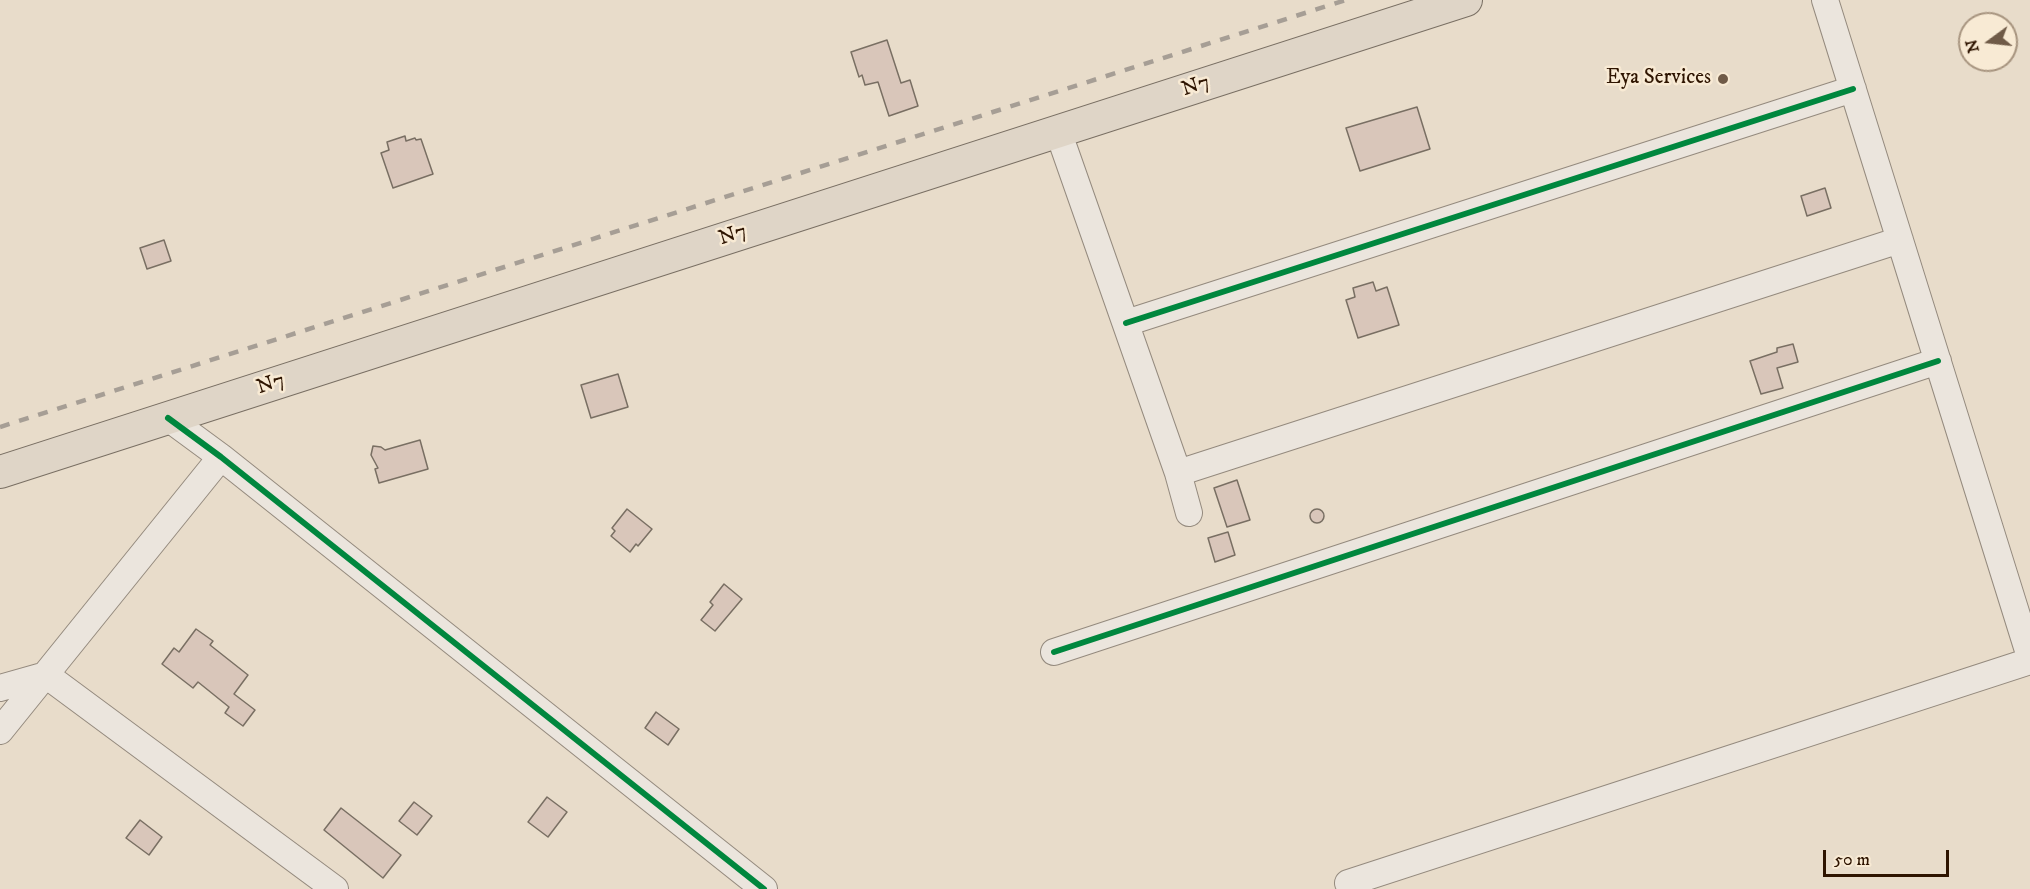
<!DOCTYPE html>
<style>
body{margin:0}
#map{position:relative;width:2030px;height:889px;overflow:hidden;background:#e8dcca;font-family:"IM FELL DW Pica",serif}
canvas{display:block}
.north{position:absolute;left:1958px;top:12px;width:60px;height:60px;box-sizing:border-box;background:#f8ead4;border:2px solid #a7947f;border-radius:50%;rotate:255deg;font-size:16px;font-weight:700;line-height:24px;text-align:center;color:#2e1400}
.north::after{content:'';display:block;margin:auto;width:21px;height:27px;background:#6f5a47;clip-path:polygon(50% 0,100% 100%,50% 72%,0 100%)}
.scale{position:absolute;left:1823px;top:850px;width:126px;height:27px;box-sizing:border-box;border:3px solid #2e1400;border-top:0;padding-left:8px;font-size:18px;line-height:21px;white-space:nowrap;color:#2e1400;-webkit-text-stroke:4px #f8ead4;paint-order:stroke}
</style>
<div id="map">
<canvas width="2030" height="889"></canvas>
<div class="north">N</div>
<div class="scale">50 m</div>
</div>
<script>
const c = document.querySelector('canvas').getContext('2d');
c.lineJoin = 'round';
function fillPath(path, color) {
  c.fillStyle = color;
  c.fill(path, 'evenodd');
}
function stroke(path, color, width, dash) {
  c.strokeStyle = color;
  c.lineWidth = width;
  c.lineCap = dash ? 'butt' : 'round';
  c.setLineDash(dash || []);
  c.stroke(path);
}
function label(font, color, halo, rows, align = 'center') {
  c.font = font + ' "IM FELL DW Pica",serif';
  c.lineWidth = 5;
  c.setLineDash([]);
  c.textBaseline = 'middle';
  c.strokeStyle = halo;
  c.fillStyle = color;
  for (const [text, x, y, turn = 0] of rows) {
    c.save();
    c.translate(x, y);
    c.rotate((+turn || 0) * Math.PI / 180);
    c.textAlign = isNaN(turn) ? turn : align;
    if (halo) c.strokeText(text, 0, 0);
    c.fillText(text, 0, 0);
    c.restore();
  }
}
const building = new Path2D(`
 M 887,40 L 901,83 L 910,80 L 918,106 L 889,116 L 878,82 L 865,85 L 862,75 L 859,77 L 851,52 Z
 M 1417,107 L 1430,149 L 1360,171 L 1346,128 Z
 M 405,136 L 406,141 L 415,138 L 416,140 L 421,139 L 433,174 L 393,188 L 381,153 L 389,150 L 387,142 Z
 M 1825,188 L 1831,208 L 1807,216 L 1801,196 Z
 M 164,240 L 171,261 L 147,269 L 140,248 Z
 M 1373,282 L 1376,291 L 1387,287 L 1399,325 L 1358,338 L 1346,300 L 1355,297 L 1353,288 Z
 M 1793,344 L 1798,362 L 1777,368 L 1783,388 L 1761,394 L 1750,361 L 1777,352 L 1777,348 Z
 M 618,374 L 628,407 L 591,418 L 581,385 Z
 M 420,440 L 428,469 L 379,483 L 375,469 L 378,468 L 371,455 L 373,446 L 381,447 L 385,450 Z
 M 1237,480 L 1250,520 L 1227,527 L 1214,488 Z
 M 627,509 L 652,529 L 638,546 L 636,544 L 630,552 L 611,536 L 615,531 L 612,528 Z
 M1310 516a7 7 0 1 1 14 0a7 7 0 1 1-14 0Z
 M 1228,532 L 1235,555 L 1215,562 L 1208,538 Z
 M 724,584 L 742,599 L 715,631 L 701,620 L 713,605 L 710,602 Z
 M 196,629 L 213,641 L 210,645 L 248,675 L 234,694 L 255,710 L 243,726 L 225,713 L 229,707 L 198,682 L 193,688 L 162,664 L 174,648 L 179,652 Z
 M 656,712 L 679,729 L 668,745 L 645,728 Z
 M 547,797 L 567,812 L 548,837 L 528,822 Z
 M 414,802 L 432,816 L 417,835 L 399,821 Z
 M 341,808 L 401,855 L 383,878 L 324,830 Z
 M 140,820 L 162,837 L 149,855 L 126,838 Z`);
fillPath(building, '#d9c6ba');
stroke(building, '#796f63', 1.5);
const minor = new Path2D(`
 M 1825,0 L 2030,657
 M 1058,131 L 1178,473 L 1189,513
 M 1126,323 L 1853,89
 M 168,418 L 221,457 L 764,889
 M 1178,473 L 1900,240
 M 1054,652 L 1938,361
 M 0,688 L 46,675 L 335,889
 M 0,731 L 221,457
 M 1348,883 L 2030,661`);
const major = new Path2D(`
 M 0,472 L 1466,0`);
stroke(minor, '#948a7e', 28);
stroke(major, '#796f63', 34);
stroke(minor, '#ebe5dd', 26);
stroke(major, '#dfd5c7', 32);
stroke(new Path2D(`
 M 0,427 L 1346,0`), '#a69e95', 4.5, [10, 10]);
stroke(new Path2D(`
 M 1126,323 L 1853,89
 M 168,418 L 221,457 L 764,889
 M 1054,652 L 1938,361`), '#00873e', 6);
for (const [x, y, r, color] of [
 [1723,79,6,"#6f5a47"]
]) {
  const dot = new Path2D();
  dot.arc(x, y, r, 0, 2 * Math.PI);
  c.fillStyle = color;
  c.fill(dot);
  stroke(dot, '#f8ead4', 2);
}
label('21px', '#2e1400', '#f8ead4', [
 ["Eya Services",1711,79]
], 'right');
label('21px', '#2e1400', '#f8ead4', [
 ["N7",1196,87,-18],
 ["N7",733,236,-18],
 ["N7",271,385,-18]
]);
</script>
